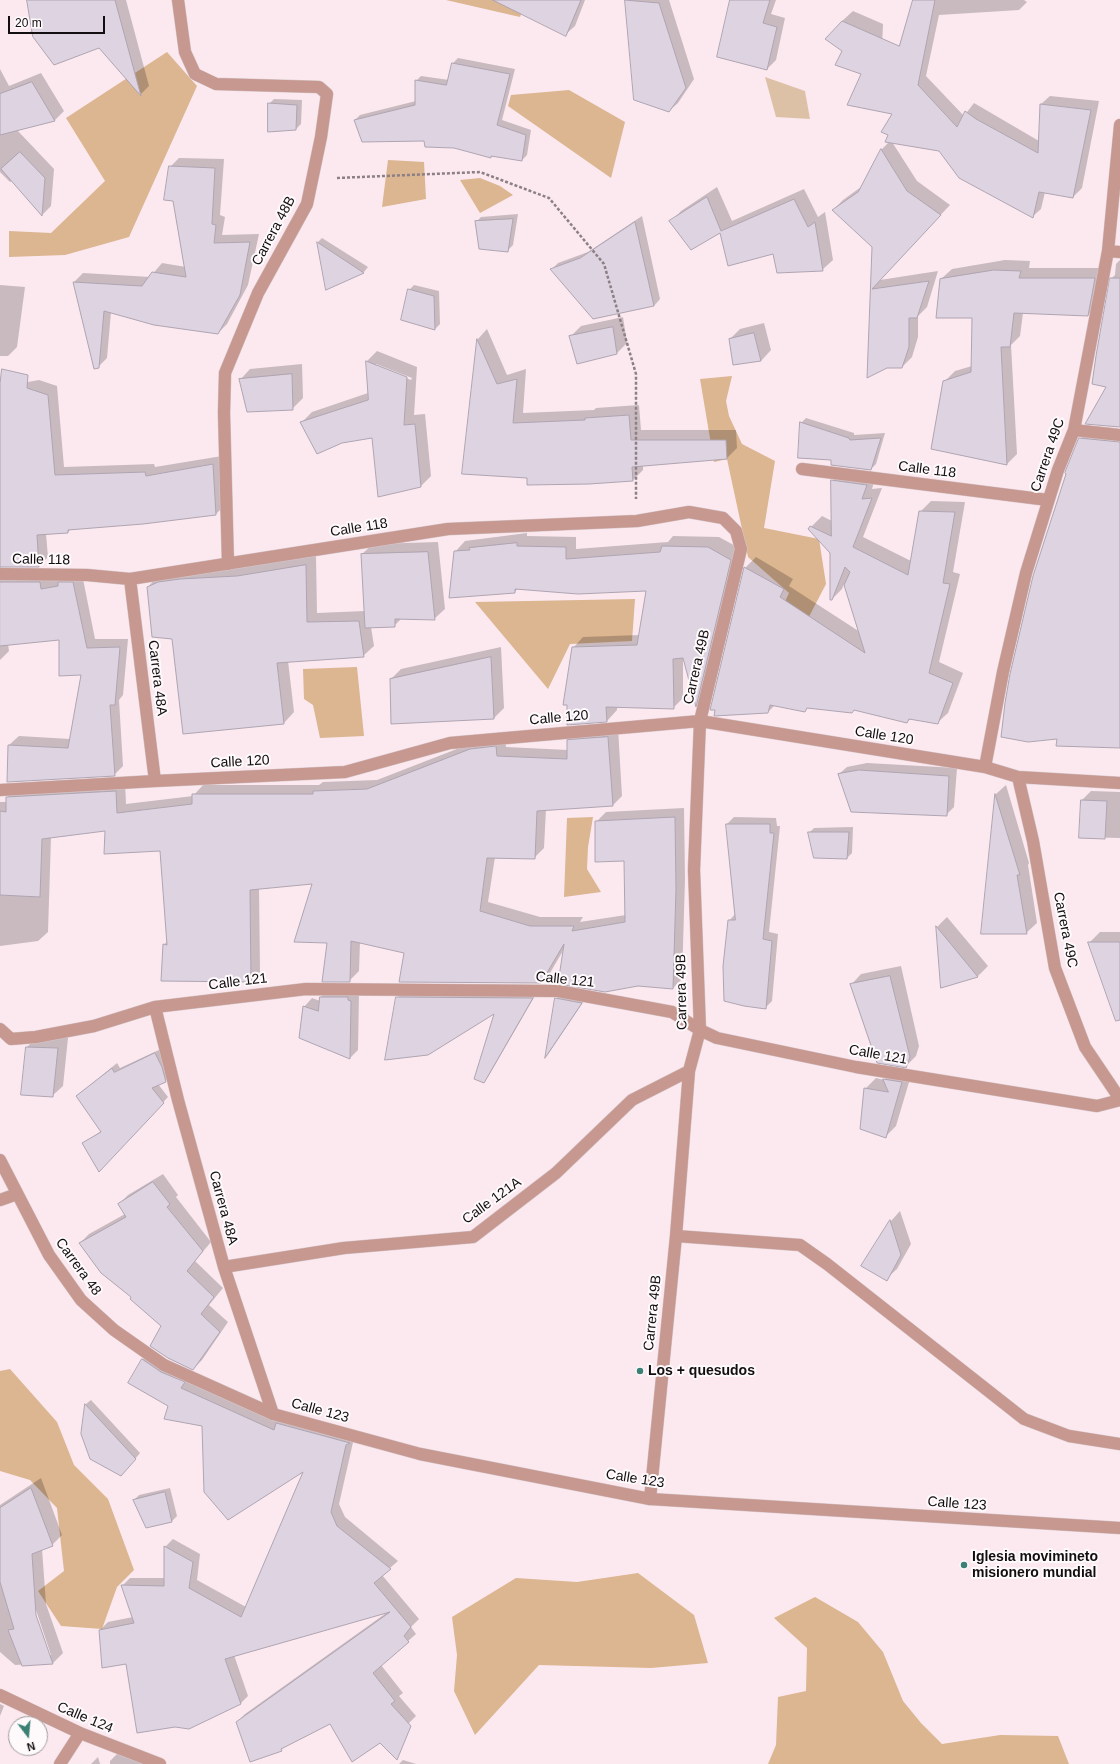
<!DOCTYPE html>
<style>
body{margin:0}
#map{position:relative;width:1120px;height:1764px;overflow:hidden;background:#fbe9ef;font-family:Arial,sans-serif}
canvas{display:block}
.north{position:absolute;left:8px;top:1716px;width:40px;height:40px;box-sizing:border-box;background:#fefafc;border:1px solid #a09b9d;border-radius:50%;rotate:164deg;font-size:11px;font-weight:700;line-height:16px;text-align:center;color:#120d0f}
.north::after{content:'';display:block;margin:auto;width:14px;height:18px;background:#3c8075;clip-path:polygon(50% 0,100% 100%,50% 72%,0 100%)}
.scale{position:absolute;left:8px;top:16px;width:97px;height:18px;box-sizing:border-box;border:2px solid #120d0f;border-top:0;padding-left:5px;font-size:12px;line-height:14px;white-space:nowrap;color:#120d0f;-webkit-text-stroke:3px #fefafc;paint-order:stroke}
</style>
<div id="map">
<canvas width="1120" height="1764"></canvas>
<div class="north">N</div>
<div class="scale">20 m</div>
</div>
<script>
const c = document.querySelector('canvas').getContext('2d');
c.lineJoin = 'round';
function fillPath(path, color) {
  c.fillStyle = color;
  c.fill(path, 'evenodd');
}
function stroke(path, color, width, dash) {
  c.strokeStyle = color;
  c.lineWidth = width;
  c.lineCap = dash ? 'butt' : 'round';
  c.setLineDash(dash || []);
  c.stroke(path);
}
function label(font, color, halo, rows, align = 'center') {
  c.font = font + ' Arial,sans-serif';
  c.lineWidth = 4;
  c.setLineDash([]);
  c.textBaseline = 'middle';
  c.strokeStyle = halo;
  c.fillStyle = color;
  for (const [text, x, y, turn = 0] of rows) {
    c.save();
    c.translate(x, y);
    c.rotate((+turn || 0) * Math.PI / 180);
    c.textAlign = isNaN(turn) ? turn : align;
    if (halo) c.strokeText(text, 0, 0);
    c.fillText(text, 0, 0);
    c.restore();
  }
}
fillPath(new Path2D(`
 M 765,77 L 805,91 L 810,119 L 776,117 Z`), '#ddc1a7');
fillPath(new Path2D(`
 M 446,0 L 526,0 L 520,17 Z
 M 167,52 L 197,86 L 129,237 L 65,255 L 9,257 L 9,231 L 51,233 L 105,181 L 66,118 Z
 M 569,90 L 625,122 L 611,178 L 508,106 L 511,95 Z
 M 388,160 L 424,162 L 426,199 L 382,207 Z
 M 480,178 L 500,186 L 513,195 L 480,213 L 460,180 Z
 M 732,376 L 726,401 L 729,416 L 742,444 L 775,461 L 764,528 L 819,539 L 826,584 L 787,659 L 762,650 L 789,593 L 748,557 L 727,459 L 714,462 L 700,379 Z
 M 635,599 L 632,641 L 570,644 L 548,689 L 475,602 Z
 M 357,667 L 364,736 L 320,738 L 313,705 L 304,699 L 303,669 Z
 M 593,817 L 588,847 L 587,869 L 601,892 L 564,897 L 567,818 Z
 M 10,1369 L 57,1422 L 74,1465 L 108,1499 L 134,1570 L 117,1587 L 102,1629 L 61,1626 L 38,1591 L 64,1571 L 57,1508 L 30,1480 L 0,1471 L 0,1371 Z
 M 638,1573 L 694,1615 L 708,1663 L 651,1668 L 539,1665 L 475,1735 L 454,1691 L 457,1655 L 452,1617 L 516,1578 L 577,1582 Z
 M 815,1597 L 858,1622 L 883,1652 L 903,1701 L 921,1723 L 942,1744 L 1000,1735 L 1058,1736 L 1069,1764 L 768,1764 L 776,1745 L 778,1697 L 806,1691 L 807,1648 L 774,1618 Z`), '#dcb591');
fillPath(new Path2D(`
 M 113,0 L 126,0 L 149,86 L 141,94 L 99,47 L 54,64 L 30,32 L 38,24 Z
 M 536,0 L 585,0 L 575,26 L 566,34 Z
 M 626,0 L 669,0 L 694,79 L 678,103 L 669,111 Z
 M 739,0 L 776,0 L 771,14 L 785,18 L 776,60 L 767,69 Z
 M 914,0 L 1024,0 L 1027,2 L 1019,10 L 939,15 L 926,76 L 964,116 L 974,103 L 1039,141 L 1041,104 L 1050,96 L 1099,101 L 1082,188 L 1073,197 L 1045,192 L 1041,209 L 1032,217 L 940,150 L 892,142 L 917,181 L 950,205 L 880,280 L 938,271 L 927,307 L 918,316 L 918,337 L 912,357 L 902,367 L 886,367 L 868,376 L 873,247 L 833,210 L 843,200 L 861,187 L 881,150 L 890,141 L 893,114 Z
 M 853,11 L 883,24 L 881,67 L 842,21 Z
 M 458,58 L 515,69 L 502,120 L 531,130 L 527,155 L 522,160 L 492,155 L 490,157 L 355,120 L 360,115 L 416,101 L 416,81 L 421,76 L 449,80 L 453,63 Z
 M 0,69 L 9,86 L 41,73 L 64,111 L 55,120 L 17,130 L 54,169 L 51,206 L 42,215 L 12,181 L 10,182 L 0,172 Z
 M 274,99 L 302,100 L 301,124 L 296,129 L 269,104 Z
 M 179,158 L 224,159 L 220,215 L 225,217 L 222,235 L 259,234 L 248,285 L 227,324 L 218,333 L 111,312 L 107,358 L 98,367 L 95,368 L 74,282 L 83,273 L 150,277 L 162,263 L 186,267 L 170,167 Z
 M 717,187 L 732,221 L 804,189 L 818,217 L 825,212 L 833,260 L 822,270 L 773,253 L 721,232 L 671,222 L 681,211 Z
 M 518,214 L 513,245 L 508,250 L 476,222 L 481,217 Z
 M 642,216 L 660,299 L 654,306 L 552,269 L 558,263 L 588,252 Z
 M 322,238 L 368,267 L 364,272 L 327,289 L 318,242 Z
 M 1005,260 L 1030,261 L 1029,268 L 1105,268 L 1098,304 L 1088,315 L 1023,313 L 1020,336 L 1011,345 L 1017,454 L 1007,464 L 944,382 L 955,371 L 972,366 L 973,317 L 941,279 L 952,269 Z
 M 1120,260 L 1120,427 L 1107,386 L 1111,279 L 1115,275 L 1116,264 Z
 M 0,285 L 25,287 L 17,347 L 8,356 L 0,356 Z
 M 414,285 L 439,291 L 440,324 L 435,329 L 409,290 Z
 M 623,317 L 627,343 L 617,353 L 571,336 L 581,326 Z
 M 764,323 L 771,350 L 761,361 L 730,339 L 740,329 Z
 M 487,329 L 507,375 L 526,369 L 523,413 L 594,410 L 596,408 L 639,405 L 641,430 L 736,430 L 737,448 L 727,458 L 643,465 L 643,470 L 633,480 L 463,473 L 478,339 Z
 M 377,351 L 417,367 L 414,415 L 425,414 L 431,476 L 421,486 L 373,437 L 301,423 L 312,412 L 368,393 L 367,361 ZM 376,364 L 412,378 L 411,380 L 376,366 Z
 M 302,364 L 303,398 L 292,409 L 240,380 L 250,369 Z
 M 39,380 L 57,386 L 64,467 L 154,464 L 155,467 L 222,456 L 225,505 L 216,514 L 143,523 L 72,528 L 68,532 L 46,534 L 48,557 L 39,566 L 2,566 L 2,568 L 6,572 L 49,573 L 50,581 L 82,574 L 95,639 L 128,639 L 123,695 L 119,700 L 123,766 L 114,775 L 9,745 L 19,736 L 70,739 L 83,674 L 60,639 L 8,644 L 9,651 L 0,660 L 0,387 Z
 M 806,418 L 854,433 L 854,435 L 885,433 L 876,464 L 871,469 L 832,459 L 801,423 Z
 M 1089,430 L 1120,433 L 1120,747 L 1080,439 Z
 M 842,470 L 876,475 L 872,489 L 882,488 L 863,537 L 911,561 L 920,512 L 931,501 L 965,502 L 953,572 L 960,574 L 939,662 L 963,673 L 948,713 L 937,723 L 911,718 L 907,722 L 855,709 L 808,707 L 805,711 L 775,705 L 768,712 L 745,568 L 756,557 L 793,579 L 789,586 L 860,632 L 844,584 L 842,589 L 832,599 L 831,552 L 809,529 L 822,516 L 832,521 L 832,481 Z
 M 527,533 L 527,536 L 576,537 L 576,549 L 668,542 L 673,536 L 719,537 L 741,549 L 706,696 L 696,705 L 683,654 L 683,698 L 673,708 L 617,706 L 617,710 L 607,721 L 568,724 L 568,704 L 573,648 L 583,637 L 640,635 L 647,590 L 518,588 L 515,592 L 455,552 L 465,541 Z
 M 438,542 L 445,609 L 434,619 L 402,618 L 394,626 L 371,627 L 374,646 L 363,656 L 288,661 L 294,712 L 284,723 L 173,638 L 148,587 L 158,576 L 316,556 L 317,613 L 365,611 L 362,554 L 373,544 Z
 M 501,647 L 504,708 L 494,718 L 392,723 L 391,679 L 401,669 Z
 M 618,728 L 622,796 L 613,805 L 546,809 L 544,848 L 534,858 L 495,857 L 488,902 L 540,917 L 583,917 L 580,922 L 626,915 L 625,860 L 596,822 L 606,812 L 684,808 L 685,879 L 682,979 L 673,988 L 564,949 L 550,973 L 541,982 L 360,942 L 359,971 L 349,981 L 328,942 L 313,883 L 259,888 L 260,972 L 251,981 L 164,945 L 168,940 L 161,850 L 106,830 L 51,837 L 48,932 L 38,941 L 0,946 L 0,802 L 7,802 L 7,798 L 17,788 L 125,782 L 126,804 L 193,796 L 203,785 L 319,785 L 323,782 L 377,780 L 480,740 L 505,738 L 506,747 L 568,750 L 568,741 L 577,731 Z
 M 867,763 L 957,768 L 954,807 L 946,815 L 839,774 L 847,767 Z
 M 1006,785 L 1029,863 L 1028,865 L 1037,923 L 1026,933 L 982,933 L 996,794 Z
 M 1091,791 L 1120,792 L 1120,838 L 1080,837 L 1082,800 Z
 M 734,817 L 776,818 L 777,826 L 780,826 L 769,932 L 778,934 L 772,1001 L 765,1008 L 729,921 L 735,914 L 727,824 Z
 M 853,827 L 852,853 L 847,858 L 809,833 L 814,828 Z
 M 947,917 L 988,966 L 978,976 L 942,987 L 937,927 Z
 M 1100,932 L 1120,932 L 1120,974 L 1101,976 L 1090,942 Z
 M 901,966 L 919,1046 L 916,1056 L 906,1066 L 851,985 L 861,974 Z
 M 329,989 L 359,993 L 358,1050 L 350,1058 L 300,1038 L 304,1007 L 312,998 L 320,1001 L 321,997 Z
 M 402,993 L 536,994 L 488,1077 L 483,1082 L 495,1012 L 397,998 Z
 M 561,994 L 586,998 L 547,1056 L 556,999 Z
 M 37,1037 L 68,1038 L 63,1086 L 52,1096 L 27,1047 Z
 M 161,1049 L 170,1076 L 165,1081 L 158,1084 L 168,1097 L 104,1166 L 84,1143 L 101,1131 L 77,1096 L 117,1063 L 120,1068 Z
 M 894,1069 L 912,1072 L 896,1126 L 886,1136 L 865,1089 L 876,1078 L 884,1080 Z
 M 163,1174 L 178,1195 L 176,1197 L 211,1242 L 195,1261 L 223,1288 L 209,1305 L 228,1322 L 202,1360 L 193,1369 L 162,1326 L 80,1243 L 89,1234 L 125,1214 L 119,1204 L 128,1195 Z
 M 900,1211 L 911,1244 L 897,1269 L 886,1279 L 863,1266 L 891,1221 Z
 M 151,1351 L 188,1379 L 354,1438 L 339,1504 L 345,1517 L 398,1561 L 382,1575 L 419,1619 L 411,1627 L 416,1634 L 381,1665 L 403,1693 L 399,1696 L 416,1716 L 408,1724 L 331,1722 L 286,1745 L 281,1750 L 237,1722 L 245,1714 L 389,1611 L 234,1655 L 248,1696 L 240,1704 L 127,1663 L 100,1630 L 108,1622 L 133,1617 L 122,1586 L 130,1578 L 165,1578 L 165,1547 L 173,1539 L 200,1554 L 197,1580 L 246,1607 L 306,1470 L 203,1425 L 130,1382 L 143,1359 Z
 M 91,1400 L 140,1453 L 126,1470 L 82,1434 L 86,1404 Z
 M 41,1478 L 62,1535 L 52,1545 L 42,1549 L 46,1604 L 63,1653 L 53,1663 L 15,1665 L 0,1652 L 0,1505 ZM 36,1610 L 51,1655 L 49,1655 L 34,1611 Z
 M 170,1488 L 177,1516 L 172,1521 L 146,1527 L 134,1500 L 139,1495 Z
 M 0,1704 L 4,1706 L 0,1716 Z
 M 119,1752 L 149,1764 L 110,1764 L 110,1761 Z
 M 98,1757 L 100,1764 L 91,1764 Z
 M 403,1760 L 416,1764 L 399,1764 Z`), '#0003');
const building = new Path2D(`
 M 27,0 L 115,0 L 141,96 L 99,48 L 54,65 L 33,37 Z
 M 493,0 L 581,0 L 566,36 Z
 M 625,0 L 659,3 L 686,88 L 669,112 L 634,100 Z
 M 730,0 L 770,0 L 763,23 L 777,27 L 767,70 L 717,57 Z
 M 913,0 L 935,0 L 918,85 L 957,127 L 965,111 L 976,119 L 1038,153 L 1040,104 L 1091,110 L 1073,198 L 1039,192 L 1033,218 L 959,178 L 939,151 L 885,142 L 888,135 L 881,132 L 892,114 L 847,105 L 861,74 L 835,65 L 842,51 L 825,39 L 842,21 L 899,46 Z
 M 452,63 L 510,74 L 497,125 L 526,135 L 522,161 L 491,156 L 491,158 L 454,148 L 425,147 L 424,141 L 362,142 L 354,120 L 415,105 L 415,80 L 446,85 Z
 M 32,82 L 55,121 L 0,135 L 0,94 Z
 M 268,103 L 297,105 L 296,130 L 268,132 Z
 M 881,149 L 907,191 L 941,215 L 872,289 L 929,281 L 917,318 L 909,318 L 909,347 L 902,368 L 887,368 L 867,378 L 872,247 L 832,210 L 858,192 Z
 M 20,152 L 45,178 L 42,216 L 1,169 Z
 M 169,166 L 215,168 L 212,224 L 216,225 L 214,243 L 250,242 L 240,295 L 218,334 L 154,325 L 104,311 L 99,368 L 94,369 L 73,282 L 142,286 L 152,272 L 186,277 L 173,201 L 164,200 Z
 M 707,197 L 721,231 L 794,199 L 808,227 L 815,222 L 823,271 L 777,273 L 773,254 L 728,266 L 720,233 L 691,250 L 669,221 Z
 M 513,219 L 508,252 L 479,249 L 475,221 Z
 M 635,222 L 654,306 L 593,319 L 550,269 L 580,258 Z
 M 317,242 L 364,273 L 326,290 Z
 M 994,270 L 1021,271 L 1019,278 L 1095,278 L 1088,316 L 1014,313 L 1010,347 L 1001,347 L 1007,465 L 931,449 L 943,381 L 971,372 L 972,318 L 936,318 L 940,279 Z
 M 1110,278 L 1120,278 L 1120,427 L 1085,424 L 1106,387 L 1092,384 L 1096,356 Z
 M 408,289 L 434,296 L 435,330 L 401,320 Z
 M 613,327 L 617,354 L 577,364 L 569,336 Z
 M 754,333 L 761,361 L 733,365 L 729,339 Z
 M 477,339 L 497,384 L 517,379 L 513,423 L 585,420 L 585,418 L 629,415 L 631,440 L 726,440 L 727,459 L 632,467 L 633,481 L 589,484 L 527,485 L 527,478 L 462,474 Z
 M 366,361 L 407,377 L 404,425 L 415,424 L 421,487 L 378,497 L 372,438 L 342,443 L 317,454 L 300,422 L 368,400 Z
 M 2,369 L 28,375 L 27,388 L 48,395 L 55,475 L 145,472 L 146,476 L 213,464 L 216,515 L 143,524 L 68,530 L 68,533 L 37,535 L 39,567 L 0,567 L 0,384 Z
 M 292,374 L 293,410 L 247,412 L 239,379 Z
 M 800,422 L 849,438 L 850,440 L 881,438 L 871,470 L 831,465 L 831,460 L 798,458 Z
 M 1079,438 L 1120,442 L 1120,748 L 1056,746 L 1057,739 L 1028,742 L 1001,737 L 1005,703 L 1010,674 L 1033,576 L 1066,474 L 1065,473 Z
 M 831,480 L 867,485 L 862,499 L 872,498 L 853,547 L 908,575 L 919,511 L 955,512 L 943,583 L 950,584 L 929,673 L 953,683 L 938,724 L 909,719 L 907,723 L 854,710 L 852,713 L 807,708 L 805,712 L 770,705 L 768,713 L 714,716 L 715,710 L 710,710 L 744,567 L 784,589 L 780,597 L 865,653 L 844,585 L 850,572 L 845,567 L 832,600 L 830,600 L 830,553 L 808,529 L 810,526 L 831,536 Z
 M 517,543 L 517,546 L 566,547 L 566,559 L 660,552 L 662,546 L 708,547 L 731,560 L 696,707 L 683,658 L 673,659 L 674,709 L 606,707 L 607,722 L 567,725 L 567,705 L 563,705 L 572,647 L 637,645 L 646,591 L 578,594 L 515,589 L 515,593 L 449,598 L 454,551 L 470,550 L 469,548 Z
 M 428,552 L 435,620 L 395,619 L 395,627 L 365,628 L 361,554 Z
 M 306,565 L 307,622 L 359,621 L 364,657 L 277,663 L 284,724 L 183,734 L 172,639 L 152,637 L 147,587 L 158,582 L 180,579 L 237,576 Z
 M 0,582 L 40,582 L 41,589 L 58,586 L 58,582 L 73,582 L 87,648 L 120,647 L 115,705 L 110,705 L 115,776 L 7,782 L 8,745 L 68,748 L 81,675 L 59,676 L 59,640 L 0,646 Z
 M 491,657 L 494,719 L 391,724 L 390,679 Z
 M 608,737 L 613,806 L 537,811 L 535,859 L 487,858 L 480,911 L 530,926 L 574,926 L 572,931 L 625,922 L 624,861 L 595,862 L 595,821 L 675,817 L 676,889 L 673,989 L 638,986 L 605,992 L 558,984 L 564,944 L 541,983 L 399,982 L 404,953 L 351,941 L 350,982 L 322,982 L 327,943 L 294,942 L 312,884 L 250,890 L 251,982 L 161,981 L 163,944 L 167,945 L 160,851 L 104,854 L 105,831 L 42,839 L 40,897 L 0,895 L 0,811 L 6,812 L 6,797 L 116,791 L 117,813 L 192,804 L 192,794 L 313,794 L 313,791 L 367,789 L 470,749 L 496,746 L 497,756 L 567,759 L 567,740 Z
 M 859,770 L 949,776 L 947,816 L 851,812 L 838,774 Z
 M 995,794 L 1020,875 L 1017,875 L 1027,934 L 981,934 Z
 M 1081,800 L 1107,801 L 1105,839 L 1079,838 Z
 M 726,824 L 770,824 L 770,833 L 774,833 L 763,939 L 772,941 L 766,1009 L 744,1006 L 724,1001 L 723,966 L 728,920 L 735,920 Z
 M 808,832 L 849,832 L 847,859 L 814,858 Z
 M 936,926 L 978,977 L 941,988 Z
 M 1088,942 L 1120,942 L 1120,1020 L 1116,1021 Z
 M 890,976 L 910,1057 L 906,1068 L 877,1063 L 850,984 Z
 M 320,997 L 348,997 L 348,1000 L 351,1001 L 350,1059 L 299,1038 L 303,1006 L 318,1011 Z
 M 396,997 L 533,998 L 484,1083 L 474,1079 L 494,1014 L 428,1055 L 385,1060 Z
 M 555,998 L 582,1003 L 545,1058 Z
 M 26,1047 L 58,1048 L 53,1097 L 21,1095 Z
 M 155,1053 L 162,1067 L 166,1082 L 152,1088 L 164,1103 L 99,1172 L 82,1143 L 101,1132 L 76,1096 L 112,1068 L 114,1072 Z
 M 883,1079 L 902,1082 L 886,1138 L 860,1129 L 864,1088 L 888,1092 Z
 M 153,1182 L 170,1204 L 167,1207 L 203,1251 L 187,1271 L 214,1297 L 201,1314 L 220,1332 L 193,1370 L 168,1358 L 150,1346 L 161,1326 L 130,1299 L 131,1297 L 101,1273 L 79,1243 L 126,1217 L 118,1204 Z
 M 890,1220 L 901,1255 L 887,1281 L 861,1266 Z
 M 142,1359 L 161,1372 L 185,1382 L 181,1388 L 274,1430 L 276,1423 L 350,1443 L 346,1445 L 331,1512 L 337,1526 L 391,1569 L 374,1583 L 411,1627 L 404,1636 L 409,1642 L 373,1673 L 395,1701 L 391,1704 L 411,1726 L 397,1760 L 380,1743 L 352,1762 L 330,1724 L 281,1749 L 282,1751 L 250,1762 L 236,1722 L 390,1612 L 225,1659 L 241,1704 L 189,1729 L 175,1727 L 137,1733 L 126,1664 L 102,1668 L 99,1630 L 134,1623 L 121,1585 L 164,1586 L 164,1546 L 193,1562 L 189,1588 L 241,1617 L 303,1472 L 228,1520 L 204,1492 L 202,1426 L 164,1419 L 168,1406 L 128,1383 Z
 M 85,1404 L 136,1459 L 121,1476 L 90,1459 L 81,1434 Z
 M 31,1488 L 53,1546 L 32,1554 L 36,1615 L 53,1664 L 22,1666 L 8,1630 L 14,1629 L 0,1582 L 0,1508 Z
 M 165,1492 L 172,1522 L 146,1528 L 133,1500 Z`);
fillPath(building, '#ded3e1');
stroke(building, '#afa4b1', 1);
const minor = new Path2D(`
 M 178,0 L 185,52 L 195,74 L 216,84 L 319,87 L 327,94 L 321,137 L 307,204 L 258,293 L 225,373 L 224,413 L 228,564
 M 1108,251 L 1120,252
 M 1074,430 L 1120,435
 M 802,469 L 1048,500
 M 0,574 L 87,575 L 130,579 L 448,529 L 637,521 L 689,512 L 723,518 L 736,531 L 741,549 L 700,721 L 694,870 L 700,1030 L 689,1071 L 676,1236 L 650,1499
 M 130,579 L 155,781
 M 985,767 L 1003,672 L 1026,573 L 1058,470 L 1074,430 L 1108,251 L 1120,125
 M 1018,777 L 1033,841 L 1055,968 L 1085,1047 L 1120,1099
 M 0,790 L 155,781 L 345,772 L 450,743 L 700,721 L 985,767 L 1018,777 L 1120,783
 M 155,1007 L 178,1100 L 224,1267 L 273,1414
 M 0,1029 L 11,1039 L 36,1037 L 94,1026 L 155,1007 L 306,989 L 558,991 L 672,1012 L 700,1030 L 717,1038 L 856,1067 L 1097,1106 L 1120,1100
 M 0,1200 L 17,1194
 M 676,1236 L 800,1245 L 827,1264 L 1024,1419 L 1069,1436 L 1120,1444
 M 224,1267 L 344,1248 L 473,1237 L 556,1173 L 632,1100 L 689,1071
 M 0,1695 L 80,1733 L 160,1764
 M 60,1764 L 80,1733`);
const tertiary = new Path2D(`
 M 0,1160 L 49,1255 L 81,1300 L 114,1330 L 164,1365 L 273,1414 L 420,1454 L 650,1499 L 1120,1528`);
stroke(minor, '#d6c6cb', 13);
stroke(tertiary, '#d6c6cb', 13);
stroke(new Path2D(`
 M 337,178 L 480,172 L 549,198 L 604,264 L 636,374 L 636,499`), '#8c8084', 2.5, [3, 2]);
stroke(minor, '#c69890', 12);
stroke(tertiary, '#c69890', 12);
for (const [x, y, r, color] of [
 [640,1371,4,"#3c8075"],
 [964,1565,4,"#3c8075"]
]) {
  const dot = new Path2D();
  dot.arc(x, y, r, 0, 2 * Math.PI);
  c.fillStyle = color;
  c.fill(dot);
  stroke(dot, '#fefafc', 1.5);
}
label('14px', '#120d0f', '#fefafc', [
 ["Carrera 48B",274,231,-62],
 ["Carrera 49C",1048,455,-71],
 ["Calle 118",927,470,7],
 ["Calle 118",359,528,-9],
 ["Calle 118",41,560,1],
 ["Carrera 49B",697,667,-77],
 ["Carrera 48A",157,678,83],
 ["Calle 120",559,718,-5],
 ["Calle 120",884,736,9],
 ["Calle 120",240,762,-3],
 ["Carrera 49C",1065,930,79],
 ["Calle 121",565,980,6],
 ["Calle 121",238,982,-7],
 ["Carrera 49B",682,992,-91],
 ["Calle 121",878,1055,10],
 ["Calle 121A",492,1201,-36],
 ["Carrera 48A",223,1208,75],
 ["Carrera 48",78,1267,54],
 ["Carrera 49B",653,1313,-84],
 ["Calle 123",320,1411,15],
 ["Calle 123",635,1479,9],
 ["Calle 123",957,1504,4],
 ["Calle 124",85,1718,23]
]);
label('bold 14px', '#120d0f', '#fefafc', [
 ["Los + quesudos",648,1371],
 ["Iglesia movimineto",972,1557],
 ["misionero mundial",972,1573]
], 'left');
</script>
